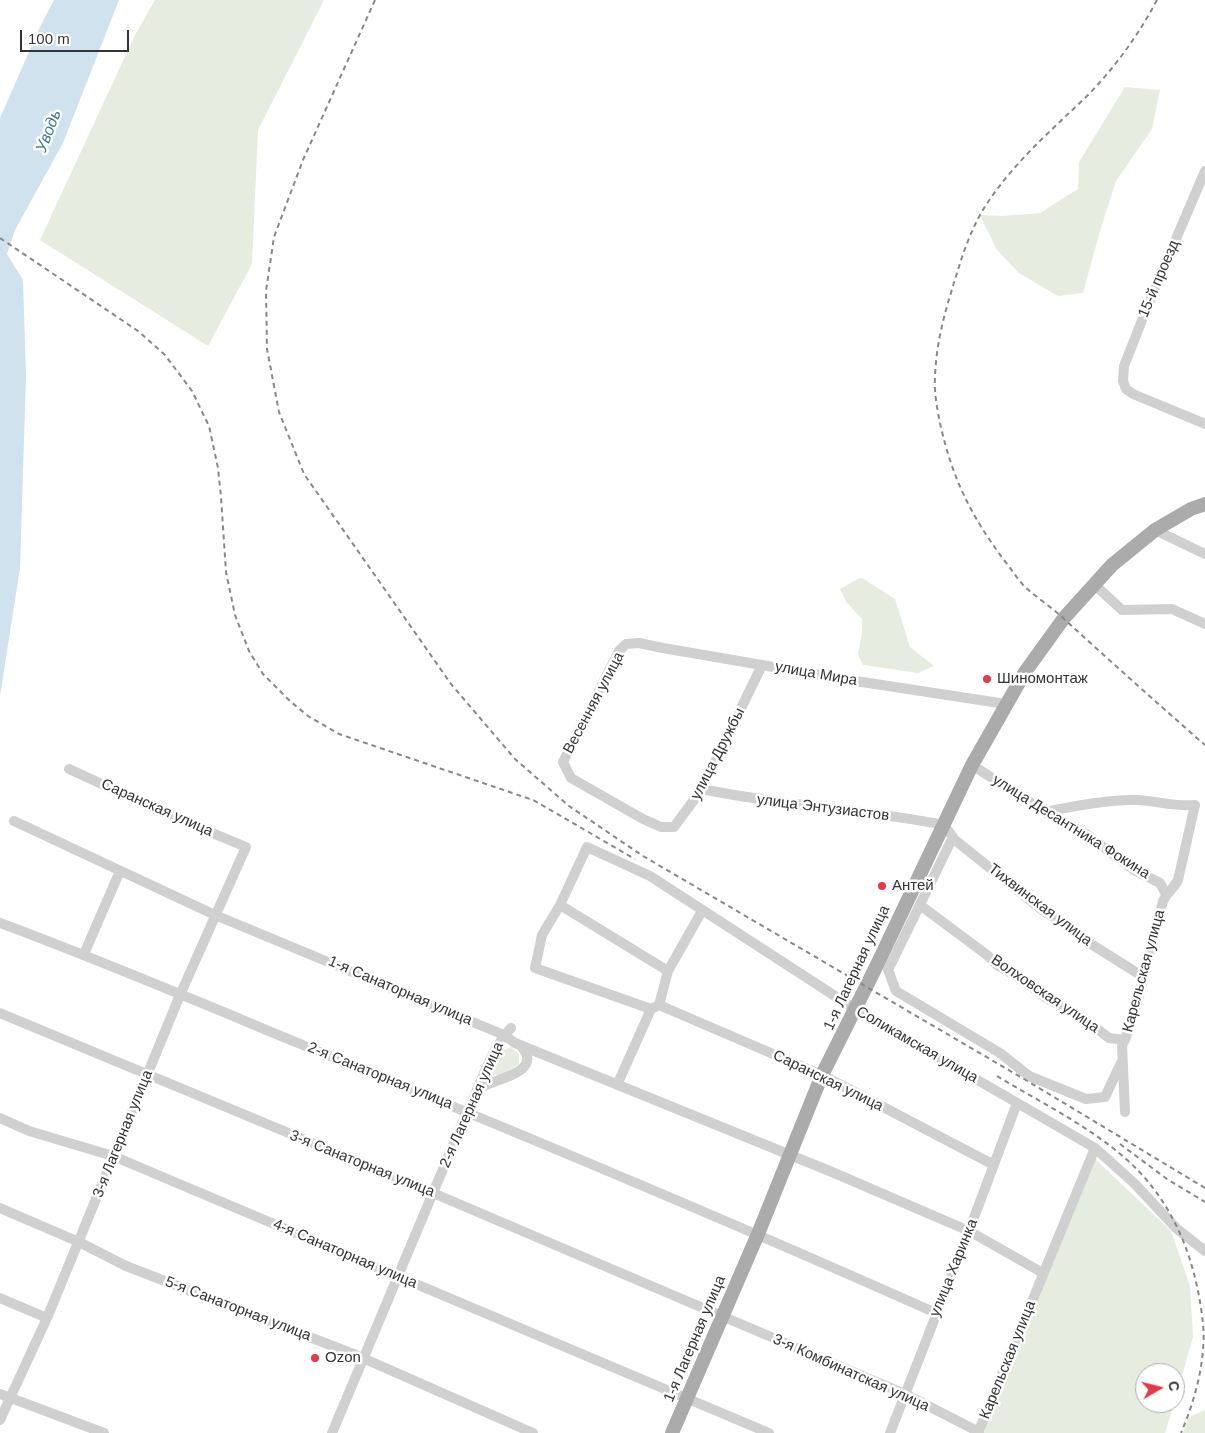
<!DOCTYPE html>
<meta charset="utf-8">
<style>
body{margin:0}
#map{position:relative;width:1205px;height:1433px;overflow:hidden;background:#fff;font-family:Helvetica,sans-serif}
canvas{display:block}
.north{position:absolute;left:1135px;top:1363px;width:50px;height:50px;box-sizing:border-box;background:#fff;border:1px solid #adadad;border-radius:50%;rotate:82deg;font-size:14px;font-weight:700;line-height:20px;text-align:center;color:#333}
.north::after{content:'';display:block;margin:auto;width:18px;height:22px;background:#e63946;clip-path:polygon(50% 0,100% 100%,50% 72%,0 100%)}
.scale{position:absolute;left:20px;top:30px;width:109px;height:22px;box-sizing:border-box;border:2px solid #333;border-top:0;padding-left:6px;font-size:15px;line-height:18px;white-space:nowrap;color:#333;-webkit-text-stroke:4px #fff;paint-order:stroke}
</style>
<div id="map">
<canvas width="1205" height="1433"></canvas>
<div class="north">С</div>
<div class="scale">100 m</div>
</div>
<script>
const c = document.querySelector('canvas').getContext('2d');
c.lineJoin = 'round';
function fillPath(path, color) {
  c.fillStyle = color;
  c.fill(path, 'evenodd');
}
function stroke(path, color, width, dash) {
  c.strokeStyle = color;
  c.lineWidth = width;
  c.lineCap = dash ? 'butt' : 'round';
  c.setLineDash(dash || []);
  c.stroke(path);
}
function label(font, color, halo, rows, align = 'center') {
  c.font = font + ' Helvetica,sans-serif';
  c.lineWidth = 5;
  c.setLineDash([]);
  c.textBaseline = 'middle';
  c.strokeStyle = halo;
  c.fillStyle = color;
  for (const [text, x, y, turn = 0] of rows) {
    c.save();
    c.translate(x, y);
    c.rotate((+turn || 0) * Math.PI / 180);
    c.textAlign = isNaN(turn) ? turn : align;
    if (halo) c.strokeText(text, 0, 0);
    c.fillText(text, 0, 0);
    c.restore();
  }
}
fillPath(new Path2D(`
 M 155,0 L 324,0 L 258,130 L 252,264 L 208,346 L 40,240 L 135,35 Z
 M 1125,87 L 1160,90 L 1152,129 L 1116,181 L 1100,231 L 1083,293 L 1058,296 L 1019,273 L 997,250 L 980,215 L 1003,216 L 1040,213 L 1078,189 L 1079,162 Z
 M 860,578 L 864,579 L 895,599 L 910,647 L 934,666 L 918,673 L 863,665 L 858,654 L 862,633 L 862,619 L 847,603 L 840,589 Z
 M 511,1047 L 519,1054 L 519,1064 L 502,1075 L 493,1075 L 491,1072 L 501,1051 Z
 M 1093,1157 L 1171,1231 L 1190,1286 L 1193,1337 L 1175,1400 L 1175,1373 L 1145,1373 L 1145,1403 L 1174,1403 L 1166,1430 L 1165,1433 L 981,1433 Z
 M 1205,1410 L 1205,1433 L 1183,1433 L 1189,1417 Z`), '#e6ecdf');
fillPath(new Path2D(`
 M 54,0 L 119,0 L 63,143 L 15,230 L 7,254 L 23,280 L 26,376 L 20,568 L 0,696 L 0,118 L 39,29 Z`), '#cfe2ee');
stroke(new Path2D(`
 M 1205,171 L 1150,300 L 1124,366 L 1123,381 L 1126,389 L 1133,394 L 1205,424
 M 1155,530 L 1205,554
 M 1094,584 L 1122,610 L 1172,609 L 1205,624
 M 762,665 L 702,789 L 674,827 L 661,827 L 643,819 L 571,778 L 563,762 L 619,651 L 626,644 L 639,643 L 663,648 L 849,680 L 1006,704
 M 972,765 L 1045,812 L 1086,834 L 1134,870 L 1160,883 L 1166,894
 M 702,789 C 782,806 864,809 944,825 L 955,840 L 1041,909 L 1071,929 L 1091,944 L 1142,976
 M 1045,812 C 1073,806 1109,799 1137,800 C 1157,801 1175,807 1195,805 L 1178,880 C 1174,888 1167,893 1163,901 L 1137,1003 L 1125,1040 L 1122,1045 L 1125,1112
 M 14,821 L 215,915 L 504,1035 L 515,1043 L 832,1172 L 969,1231 L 1043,1273
 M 953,837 L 888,970 L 896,991 L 1000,1053 L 1029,1076 L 1086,1099 L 1105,1097 L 1121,1063
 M 560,905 L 668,971
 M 920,905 L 987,955 L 997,965 L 1025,981 L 1045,997 L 1083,1018 L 1109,1038 L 1125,1040
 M 0,923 C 100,960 199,1002 298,1043 C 512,1130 725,1219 936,1313
 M 84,954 L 120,871
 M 659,1005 L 822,1075 L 994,1165
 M 651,1009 L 535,968 L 542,935 L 560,905 L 587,847 L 650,876 L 855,1009 L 1095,1148 L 1134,1183 L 1176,1228 L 1205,1251
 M 0,1013 L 433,1193 L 905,1394 L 979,1432
 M 617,1085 L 651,1009 L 659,1005 L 668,971 L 702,911
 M 479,1089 C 490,1079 547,1074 520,1045
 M 0,1118 L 29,1131 L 113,1156 L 769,1433
 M 0,1208 L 79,1242 L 126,1266 L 356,1355 L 533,1433
 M 0,1298 L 47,1318
 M 0,1394 L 104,1433
 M 0,1420 L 47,1318 L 180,995 L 246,847 L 174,817 L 69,769
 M 332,1433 L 467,1112 C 480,1086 491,1048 511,1028
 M 890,1433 L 969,1231 L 1017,1103
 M 978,1433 L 1095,1148`), '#d0d0d0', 10);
stroke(new Path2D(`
 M 672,1433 L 758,1234 L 822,1075 L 875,969 L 972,765 L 1025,672 L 1064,618 L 1112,565 L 1155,530 L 1191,509 L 1205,504`), '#ababab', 14);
stroke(new Path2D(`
 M 375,0 L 303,160 L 274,237 L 266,291 L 267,349 L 279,412 L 304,474 L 451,684 L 515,759 L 569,806 L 643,856 L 1024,1079 L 1205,1188
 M 1157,0 C 1139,34 1116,66 1089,94 C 1053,129 1017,159 988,202 C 969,230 960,263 950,296 C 942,322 936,349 935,377 C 934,392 937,408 940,423 C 952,478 971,516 1004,560 C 1011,569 1017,578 1024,586 C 1036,597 1051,607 1063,618 C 1110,661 1157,703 1205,745
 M 0,238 L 138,331 L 165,355 L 192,391 L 209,426 L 218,468 L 221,497 L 226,572 L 235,615 L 249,651 L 263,674 L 291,702 L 308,716 L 339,734 L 533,800 L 635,859
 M 997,1076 C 1040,1102 1087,1125 1125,1158 C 1167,1195 1189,1243 1199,1296 C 1202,1314 1205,1331 1203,1349 C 1201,1378 1192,1407 1181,1433
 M 1120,1144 L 1167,1179 L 1205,1202`), '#888', 2, [5, 4]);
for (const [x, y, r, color] of [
 [987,679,5,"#e63946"],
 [882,886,5,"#e63946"],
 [315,1358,5,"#e63946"]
]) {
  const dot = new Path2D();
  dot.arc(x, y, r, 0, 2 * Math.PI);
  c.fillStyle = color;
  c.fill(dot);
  stroke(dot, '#fff', 2);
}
label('15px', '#333', '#fff', [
 ["15-й проезд",1159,279,-67],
 ["улица Мира",816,674,10],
 ["Весенняя улица",594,703,-62],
 ["улица Дружбы",718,754,-63],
 ["Саранская улица",157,808,24],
 ["улица Энтузиастов",823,808,7],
 ["улица Десантника Фокина",1071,827,32],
 ["Тихвинская улица",1040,905,37],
 ["1-я Лагерная улица",857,968,-65],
 ["Карельская улица",1144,971,-75],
 ["1-я Санаторная улица",400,991,23],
 ["Волховская улица",1045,994,34],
 ["Соликамская улица",917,1045,30],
 ["2-я Санаторная улица",380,1076,22],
 ["Саранская улица",828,1081,26],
 ["2-я Лагерная улица",472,1105,-66],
 ["3-я Лагерная улица",123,1134,-68],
 ["3-я Санаторная улица",362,1164,22],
 ["4-я Санаторная улица",345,1254,23],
 ["улица Харинка",954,1268,-68],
 ["5-я Санаторная улица",238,1309,21],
 ["1-я Лагерная улица",695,1339,-67],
 ["Карельская улица",1008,1360,-68],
 ["3-я Комбинатская улица",851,1373,24]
]);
label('15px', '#333', '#fff', [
 ["Шиномонтаж",997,679],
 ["Антей",892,886],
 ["Ozon",325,1358]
], 'left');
label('italic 16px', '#3f7597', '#fff', [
 ["Уводь",49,131,-69]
]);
</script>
